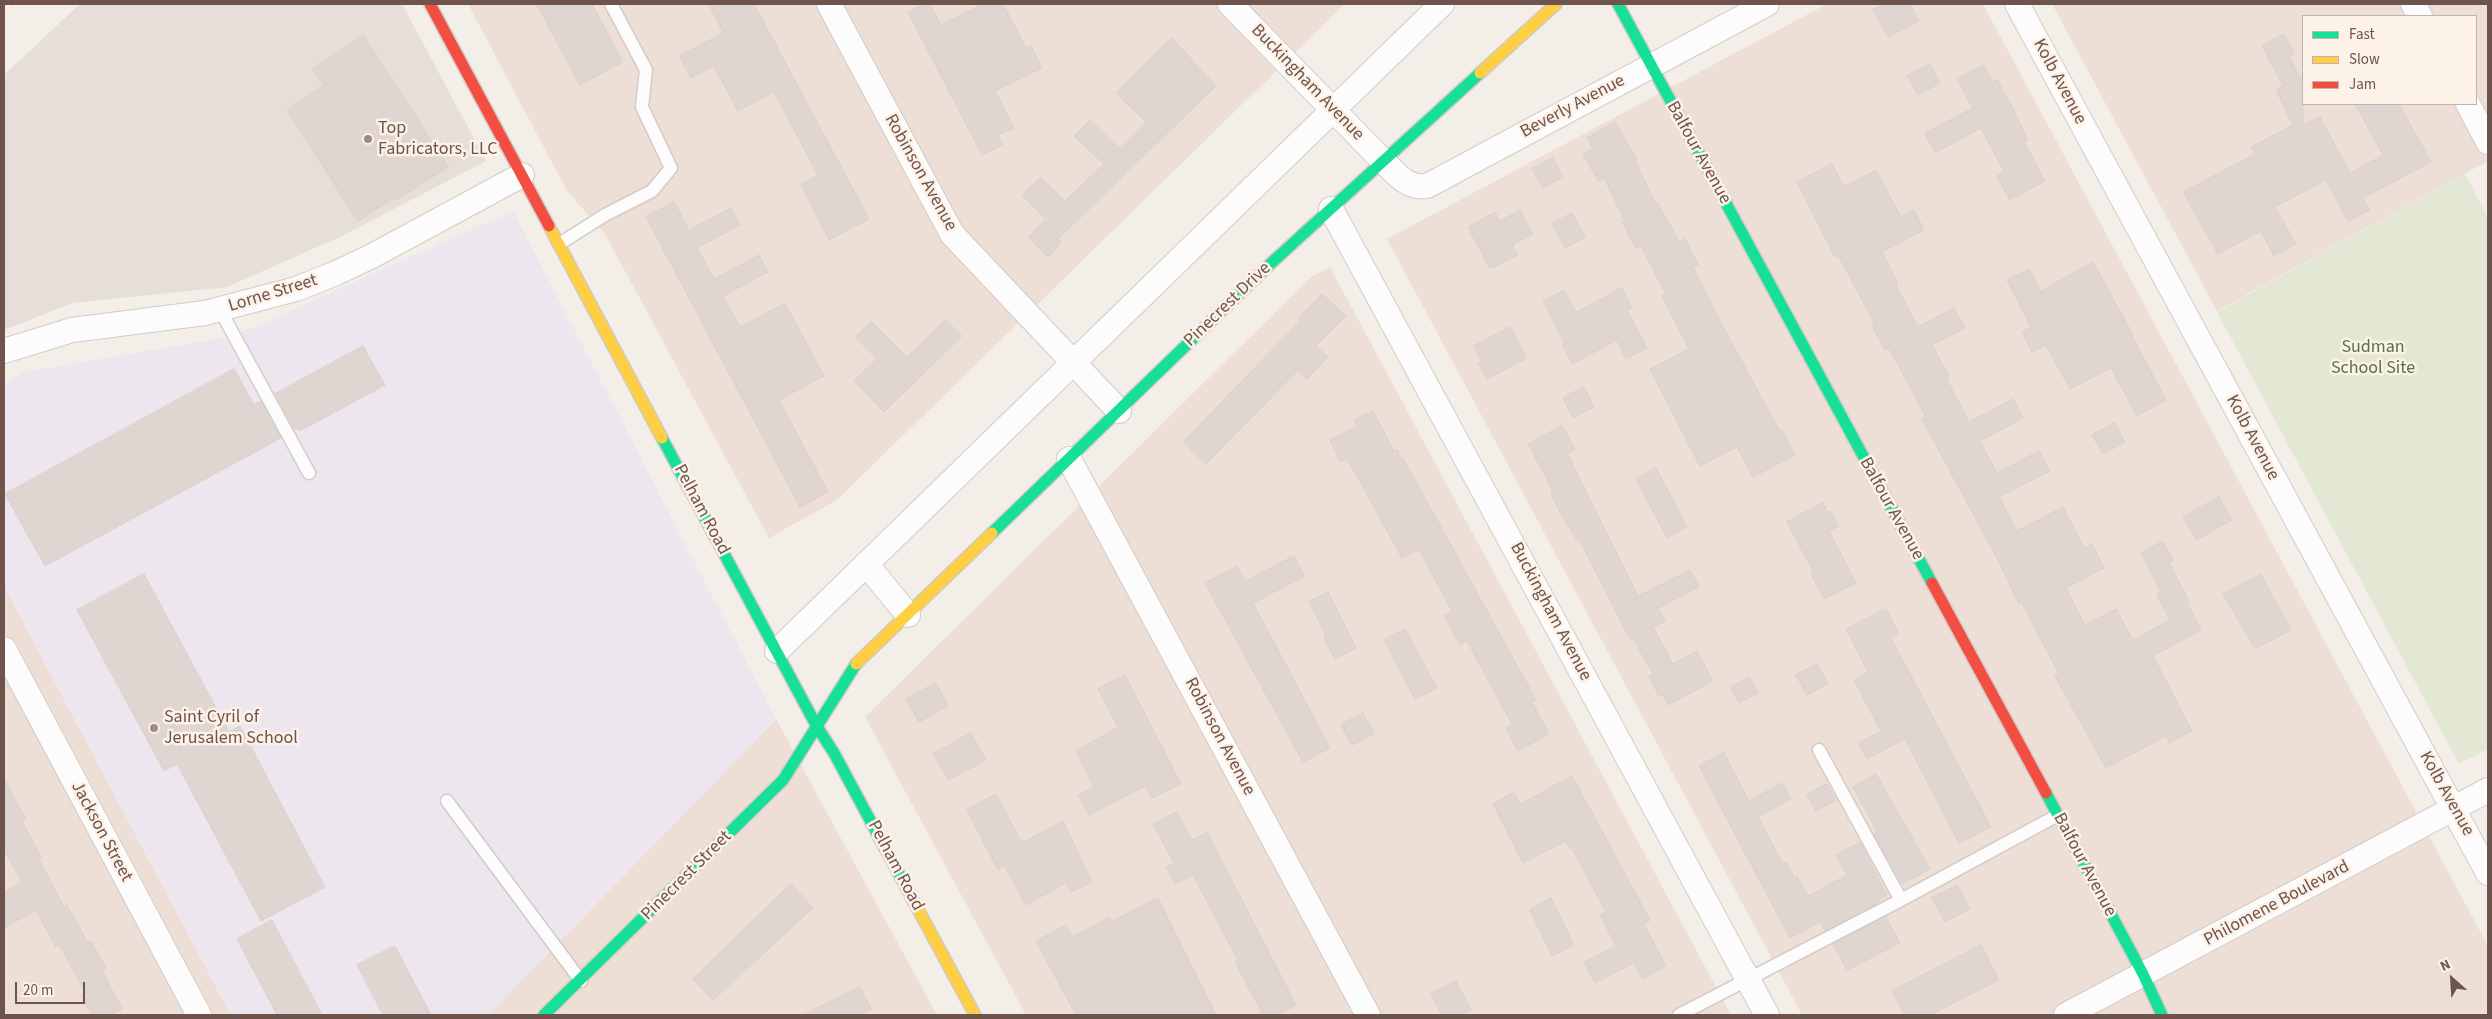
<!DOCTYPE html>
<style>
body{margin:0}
#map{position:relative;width:2492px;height:1019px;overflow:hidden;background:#f4eee8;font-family:"Source Sans 3",sans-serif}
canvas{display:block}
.frame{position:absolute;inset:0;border:5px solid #6e544c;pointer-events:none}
.legend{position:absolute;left:2302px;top:15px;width:175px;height:90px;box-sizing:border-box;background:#fcf2e8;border:1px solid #c3b3aa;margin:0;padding:6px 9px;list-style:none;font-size:15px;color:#6e544c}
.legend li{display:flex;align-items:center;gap:10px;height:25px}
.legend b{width:25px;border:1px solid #c3b3aa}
.north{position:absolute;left:2427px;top:954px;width:50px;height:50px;-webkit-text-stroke:4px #fcf2e8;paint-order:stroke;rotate:334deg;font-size:14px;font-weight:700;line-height:20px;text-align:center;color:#6e544c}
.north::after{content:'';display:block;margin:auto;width:18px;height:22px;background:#6e544c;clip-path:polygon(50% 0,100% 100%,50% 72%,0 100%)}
.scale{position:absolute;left:15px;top:982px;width:70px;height:22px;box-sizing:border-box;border:2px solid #6e544c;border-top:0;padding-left:6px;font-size:15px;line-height:18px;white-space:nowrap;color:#6e544c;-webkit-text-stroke:4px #fcf2e8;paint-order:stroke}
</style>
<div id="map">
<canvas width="2492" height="1019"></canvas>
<div class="frame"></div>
<ul class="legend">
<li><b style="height:6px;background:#16e098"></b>Fast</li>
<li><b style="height:6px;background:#ffcf43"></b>Slow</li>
<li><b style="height:6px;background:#f24e42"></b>Jam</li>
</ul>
<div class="north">N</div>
<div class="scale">20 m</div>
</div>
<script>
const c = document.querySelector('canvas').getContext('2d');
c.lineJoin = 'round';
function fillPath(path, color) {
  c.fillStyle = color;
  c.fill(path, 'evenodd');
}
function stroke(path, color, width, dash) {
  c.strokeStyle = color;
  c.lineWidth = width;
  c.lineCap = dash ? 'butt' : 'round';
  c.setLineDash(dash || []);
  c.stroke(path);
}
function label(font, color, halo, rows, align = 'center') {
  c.font = font + ' "Source Sans 3",sans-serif';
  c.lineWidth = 5;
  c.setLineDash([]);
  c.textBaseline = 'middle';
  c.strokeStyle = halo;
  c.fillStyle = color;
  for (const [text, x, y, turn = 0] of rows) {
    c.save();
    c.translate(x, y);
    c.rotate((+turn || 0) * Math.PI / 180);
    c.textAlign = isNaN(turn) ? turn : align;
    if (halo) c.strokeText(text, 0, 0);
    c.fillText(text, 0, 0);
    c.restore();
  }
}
fillPath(new Path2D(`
 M 468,4 L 1345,4 L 837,500 L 769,538 L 605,234 L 567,191 Z
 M 1827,4 L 1983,4 L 2488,946 L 2488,1015 L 1802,1015 L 1387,239 Z
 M 2052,4 L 2488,4 L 2488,161 L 2217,311 ZM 2303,16 L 2476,16 L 2476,104 L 2303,104 Z
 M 1330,267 L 1731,1015 L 1026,1015 L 865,717 L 1311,277 Z
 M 4,586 L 231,1015 L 4,1015 Z
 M 776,719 L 937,1015 L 488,1015 Z`), '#eddfd6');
fillPath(new Path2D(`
 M 80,4 L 402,4 L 486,161 L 342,236 L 227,287 L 72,303 L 4,330 L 4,75 Z`), '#e6ded9');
fillPath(new Path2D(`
 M 513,211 L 776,719 L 488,1015 L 231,1015 L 4,586 L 4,384 L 24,372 L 234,336 Z`), '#eee6ef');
fillPath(new Path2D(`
 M 2465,174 L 2488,218 L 2488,749 L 2459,764 L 2217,312 Z`), '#e3e8d4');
const building = new Path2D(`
 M 537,4 L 592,4 L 623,62 L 580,85 Z
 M 709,4 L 754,4 L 869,219 L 829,240 L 801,184 L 818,175 L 774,92 L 738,111 L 714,66 L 691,78 L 679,56 L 723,33 Z
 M 925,4 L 930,4 L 941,25 L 983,4 L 1003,4 L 1026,48 L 1031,46 L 1042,68 L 995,91 L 1014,128 L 998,135 L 1003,145 L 982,155 L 908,12 Z
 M 1885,4 L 1910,4 L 1919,21 L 1888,37 L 1873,10 Z
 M 2284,34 L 2295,54 L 2289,57 L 2300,77 L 2303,76 L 2303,125 L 2320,117 L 2350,173 L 2383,155 L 2355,104 L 2399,104 L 2431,162 L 2363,198 L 2370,210 L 2348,221 L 2326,180 L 2275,207 L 2296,244 L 2274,256 L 2261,231 L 2218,254 L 2183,192 L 2255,154 L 2251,147 L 2293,125 L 2276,90 L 2283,86 L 2262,46 Z
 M 364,36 L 448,167 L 397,200 L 395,197 L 358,221 L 287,110 L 324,86 L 313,69 Z
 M 1172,38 L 1216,86 L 1058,239 L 1061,243 L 1048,257 L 1028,237 L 1046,219 L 1022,195 L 1041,177 L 1065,201 L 1104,164 L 1074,136 L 1090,120 L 1120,148 L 1146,122 L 1116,93 Z
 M 1930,64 L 1940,83 L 1918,95 L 1907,76 Z
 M 1984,65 L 1993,82 L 1997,80 L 2010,103 L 2028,140 L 2024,142 L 2045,181 L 2010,200 L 1997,176 L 2004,172 L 1981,128 L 1935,153 L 1925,133 L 1973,108 L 1957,79 Z
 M 1615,122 L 1637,160 L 1635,161 L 1656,204 L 1658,203 L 1679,242 L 1685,239 L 1698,265 L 1693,267 L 1719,319 L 1780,432 L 1782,430 L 1795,455 L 1753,477 L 1737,447 L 1700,466 L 1650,369 L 1689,349 L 1662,296 L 1666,294 L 1641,246 L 1636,249 L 1622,222 L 1625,221 L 1604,178 L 1598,181 L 1583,154 L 1593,149 L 1587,138 Z
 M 1553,158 L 1563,177 L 1543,188 L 1532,169 Z
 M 1832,164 L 1844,187 L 1876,170 L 1901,217 L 1914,210 L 1924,230 L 1882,252 L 1898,283 L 1895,284 L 1918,327 L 1954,308 L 1965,328 L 1932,345 L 1949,376 L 1946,378 L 1969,422 L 2013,399 L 2023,418 L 1980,441 L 1997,473 L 2039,451 L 2050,471 L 1999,497 L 2017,531 L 2063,507 L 2084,548 L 2092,544 L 2104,568 L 2066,588 L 2085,625 L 2116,609 L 2133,640 L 2170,620 L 2156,594 L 2161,592 L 2141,553 L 2163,541 L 2173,561 L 2169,563 L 2189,601 L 2187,603 L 2201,630 L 2153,656 L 2192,731 L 2170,743 L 2166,736 L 2106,768 L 2055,676 L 2059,674 L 2022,603 L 2019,604 L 2000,564 L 1922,419 L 1926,417 L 1889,348 L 1885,350 L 1872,326 L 1875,324 L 1838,255 L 1835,257 L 1797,182 Z
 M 674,202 L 689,230 L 731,208 L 740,225 L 697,248 L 714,279 L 759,255 L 768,272 L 723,296 L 740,327 L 785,303 L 824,376 L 779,400 L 828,492 L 800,507 L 646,217 Z
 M 1520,210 L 1533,234 L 1512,245 L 1518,255 L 1490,269 L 1468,227 L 1495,212 L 1500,221 Z
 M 1572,213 L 1585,237 L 1565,248 L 1552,224 Z
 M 2093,262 L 2133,335 L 2132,336 L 2166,400 L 2137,416 L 2111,368 L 2070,389 L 2046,345 L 2032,352 L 2022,332 L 2031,327 L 2007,280 L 2029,269 L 2041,291 Z
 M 1622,288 L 1632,308 L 1627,310 L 1647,348 L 1626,359 L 1617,340 L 1572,364 L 1562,344 L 1565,343 L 1543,301 L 1564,290 L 1576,312 Z
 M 1322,294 L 1346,316 L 1316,346 L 1328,357 L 1307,379 L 1298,370 L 1206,464 L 1183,442 L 1301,320 L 1299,318 Z
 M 946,320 L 962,336 L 884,412 L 854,381 L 877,359 L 855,337 L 871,321 L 907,357 Z
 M 1510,327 L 1527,358 L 1487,379 L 1478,363 L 1482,361 L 1474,346 Z
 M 363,346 L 385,385 L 300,431 L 298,428 L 295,430 L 275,394 Z
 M 234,369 L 254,405 L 261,401 L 281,438 L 45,566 L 5,494 Z
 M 1584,387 L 1594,407 L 1573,418 L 1563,398 Z
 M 1373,411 L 1394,451 L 1397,449 L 1401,459 L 1403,458 L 1536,700 L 1532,702 L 1549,734 L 1518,751 L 1506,728 L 1512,724 L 1467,641 L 1460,645 L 1444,615 L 1452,611 L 1419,549 L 1402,558 L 1347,458 L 1340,462 L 1330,440 L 1357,426 L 1354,420 Z
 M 2115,423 L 2125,442 L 2103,454 L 2092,435 Z
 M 1562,426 L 1575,449 L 1567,453 L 1638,596 L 1690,570 L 1699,587 L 1658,608 L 1665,621 L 1653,627 L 1673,664 L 1697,651 L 1713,681 L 1668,705 L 1662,694 L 1659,696 L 1649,676 L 1653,674 L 1633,638 L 1630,639 L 1579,539 L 1577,540 L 1561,514 L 1551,494 L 1553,493 L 1548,481 L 1528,444 Z
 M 1656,468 L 1687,527 L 1667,538 L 1636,479 Z
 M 2219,497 L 2232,520 L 2196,540 L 2183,517 Z
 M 1823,503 L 1827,512 L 1830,511 L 1839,526 L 1829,531 L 1856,583 L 1824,599 L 1811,574 L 1814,573 L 1787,522 Z
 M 1294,556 L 1305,576 L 1253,603 L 1330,748 L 1303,762 L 1205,583 L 1237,566 L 1245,581 Z
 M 144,574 L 229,732 L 240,726 L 325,887 L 261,921 L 177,764 L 164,771 L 77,610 Z
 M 2261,575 L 2291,630 L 2255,649 L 2223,594 Z
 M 1328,592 L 1356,648 L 1335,659 L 1324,638 L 1327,637 L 1309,602 Z
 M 1886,609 L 1899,634 L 1891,638 L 1991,827 L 1959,843 L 1905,739 L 1867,759 L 1859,743 L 1881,731 L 1854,680 L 1868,672 L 1846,629 Z
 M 1405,629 L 1437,688 L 1415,699 L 1384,640 Z
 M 1817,664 L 1828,684 L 1807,695 L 1796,675 Z
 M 1125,675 L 1181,784 L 1152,798 L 1145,786 L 1089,815 L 1078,795 L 1094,787 L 1076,751 L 1118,727 L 1098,689 Z
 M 1750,677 L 1758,693 L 1739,703 L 1730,687 Z
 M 936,683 L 948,706 L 919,722 L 906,699 Z
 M 1363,713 L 1374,734 L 1352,745 L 1341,725 Z
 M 971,733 L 986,760 L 948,780 L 933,754 Z
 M 1724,753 L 1749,801 L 1782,783 L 1791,799 L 1758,817 L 1783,864 L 1786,862 L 1794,877 L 1797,876 L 1808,896 L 1847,875 L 1836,855 L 1860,842 L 1887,895 L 1878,900 L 1879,902 L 1825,930 L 1820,922 L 1790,938 L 1699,766 Z
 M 1876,774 L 1930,869 L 1902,884 L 1874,834 L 1877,833 L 1872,822 L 1853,787 Z
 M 1572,776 L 1650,920 L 1644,924 L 1666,966 L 1642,979 L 1634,963 L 1595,983 L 1584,962 L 1616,946 L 1600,915 L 1606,912 L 1572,848 L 1570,849 L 1566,841 L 1523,863 L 1493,804 L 1514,792 L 1520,804 Z
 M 4,779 L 26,819 L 22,821 L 42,858 L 39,860 L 64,907 L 67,905 L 88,943 L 91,941 L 106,968 L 102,971 L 122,1009 L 111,1015 L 92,1015 L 81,996 L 86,993 L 59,945 L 56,947 L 36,910 L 4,928 L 4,892 L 22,882 L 4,850 Z
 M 1827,784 L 1836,800 L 1816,811 L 1807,795 Z
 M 996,794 L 1022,843 L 1063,821 L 1092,882 L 1071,892 L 1066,883 L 1026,905 L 1005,866 L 998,870 L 967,810 Z
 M 1177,812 L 1192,840 L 1207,832 L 1296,1005 L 1277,1015 L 1263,1015 L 1235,962 L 1238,960 L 1193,875 L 1175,884 L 1166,867 L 1174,863 L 1153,824 Z
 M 791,884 L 813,908 L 713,1000 L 693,979 Z
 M 1957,885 L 1970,909 L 1945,922 L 1932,898 Z
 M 1158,898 L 1216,1015 L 1076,1015 L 1036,941 L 1066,925 L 1072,937 L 1110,917 L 1112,921 Z
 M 1551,898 L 1574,945 L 1552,956 L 1530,910 Z
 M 1886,917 L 1900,943 L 1847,970 L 1833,944 Z
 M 272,920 L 322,1015 L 277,1015 L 237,939 Z
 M 1981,945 L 1999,980 L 1930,1015 L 1905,1015 L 1892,991 Z
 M 395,946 L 431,1015 L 383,1015 L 357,965 Z
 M 1456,981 L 1471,1010 L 1460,1015 L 1442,1015 L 1431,994 Z
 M 860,987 L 871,1009 L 858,1015 L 803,1015 Z`);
fillPath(building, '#e0d6d1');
stroke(building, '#dcd1cb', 1);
const lane = new Path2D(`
 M 559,244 L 605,215 L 652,191 L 671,168 L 642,107 L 646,70 L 611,4
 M 220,310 L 309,473
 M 1819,750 L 1901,900
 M 447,801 L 581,981
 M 1679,1015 L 1901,900 L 2058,815`);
const street = new Path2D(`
 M 829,4 L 952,234 L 1119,411
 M 1230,4 L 1383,161 C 1397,174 1407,189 1427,186 L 1767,4
 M 2017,4 L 2488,873
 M 2413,4 L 2420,16
 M 2468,104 L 2488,142
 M 1331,209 L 1767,1015
 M 4,351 L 72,330 L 205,313 L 296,289 L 334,274 L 372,256 L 522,175
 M 1069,459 L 1368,1015
 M 866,564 L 908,615
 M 4,649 L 199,1015
 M 777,651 L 1442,4
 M 2066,1015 L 2488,790`);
const fast = new Path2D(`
 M 1618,4 L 1932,583
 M 662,438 L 816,725 L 834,753 L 906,887
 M 992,533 L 1268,266 L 1480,73
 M 2046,793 L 2143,974 L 2162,1015
 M 544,1015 L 783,780 L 856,664`);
const slow = new Path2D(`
 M 1480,73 L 1556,4
 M 549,226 L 662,438
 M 856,664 L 992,533
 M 906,887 L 975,1015`);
const jam = new Path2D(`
 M 430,4 L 549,226
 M 1932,583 L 2046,793`);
stroke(lane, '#d3cbc6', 15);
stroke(street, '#d3cbc6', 26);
stroke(fast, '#d2cac5', 14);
stroke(slow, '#d2cac5', 14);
stroke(jam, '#d2cac5', 14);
stroke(lane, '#fdfcfc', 12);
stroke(street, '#fdfcfc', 24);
stroke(fast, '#16e098', 11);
stroke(slow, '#ffcf43', 11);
stroke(jam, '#f24e42', 11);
const rail = new Path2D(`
 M 4,10 L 10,4`);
stroke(rail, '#e3e1e3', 5.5);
stroke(rail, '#fcf2e8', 4, [11]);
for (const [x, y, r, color] of [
 [368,139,5,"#9d8a83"],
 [154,728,5,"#9d8a83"]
]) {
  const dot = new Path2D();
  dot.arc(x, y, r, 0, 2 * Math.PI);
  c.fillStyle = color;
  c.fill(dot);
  stroke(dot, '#fcf2e8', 2);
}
label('18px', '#6e544c', '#fcf2e8', [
 ["Kolb Avenue",2059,82,62],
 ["Buckingham Avenue",1307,83,46],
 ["Beverly Avenue",1573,107,-28],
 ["Balfour Avenue",1698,153,61],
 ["Robinson Avenue",920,173,61],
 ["Lorne Street",273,294,-17],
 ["Pinecrest Drive",1228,305,-44],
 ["Kolb Avenue",2252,438,62],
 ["Balfour Avenue",1891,509,61],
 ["Pelham Road",701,510,62],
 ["Buckingham Avenue",1550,612,62],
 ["Robinson Avenue",1219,737,62],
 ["Kolb Avenue",2446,794,61],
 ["Jackson Street",101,832,62],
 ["Balfour Avenue",2084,865,62],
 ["Pelham Road",895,866,62],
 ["Pinecrest Street",687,876,-45],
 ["Philomene Boulevard",2277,904,-28]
]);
label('18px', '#6e544c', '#fcf2e8', [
 ["Top",378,129],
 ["Fabricators, LLC",378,150],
 ["Saint Cyril of",164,718],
 ["Jerusalem School",164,739]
], 'left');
label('18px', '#597246', '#fcf2e8', [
 ["Sudman",2373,348],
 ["School Site",2373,369]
]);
</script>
